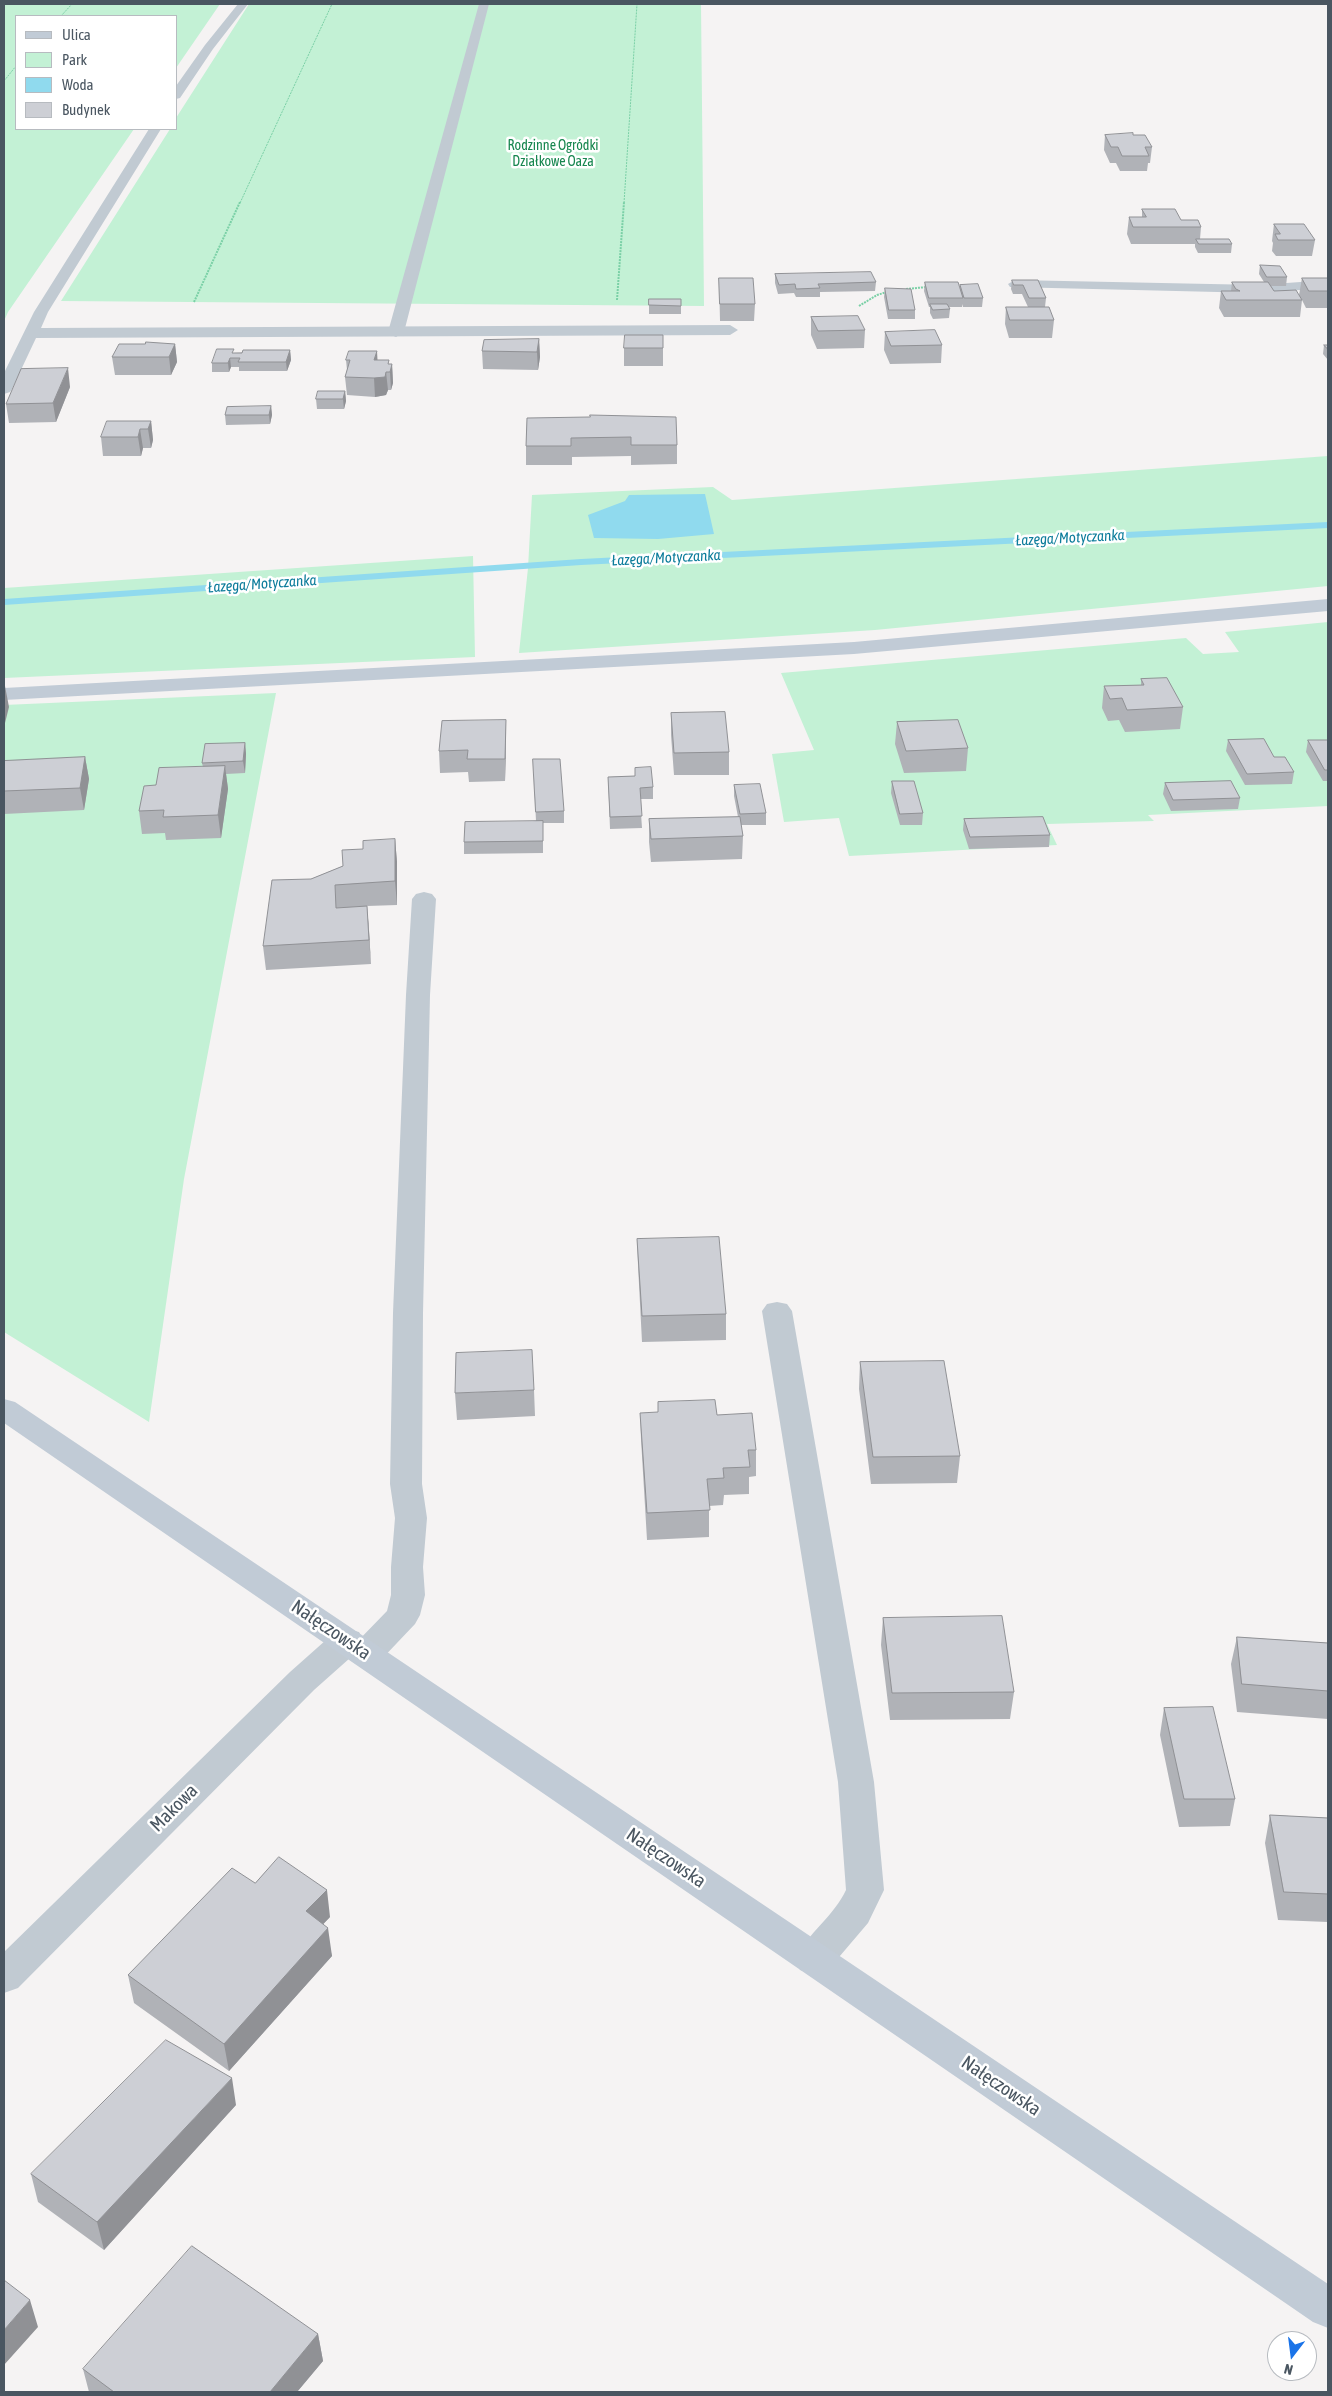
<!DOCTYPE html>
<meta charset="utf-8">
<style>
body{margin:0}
#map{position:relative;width:1332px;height:2396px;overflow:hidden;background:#f5f3f3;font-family:"Asap Condensed",sans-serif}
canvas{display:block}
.frame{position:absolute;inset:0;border:5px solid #4a5661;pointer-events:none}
.legend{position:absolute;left:15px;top:15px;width:162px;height:115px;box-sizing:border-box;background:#fff;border:1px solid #b7bbc0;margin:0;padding:6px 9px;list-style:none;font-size:15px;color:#4a5661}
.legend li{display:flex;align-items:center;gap:10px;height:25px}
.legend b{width:25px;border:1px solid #b7bbc0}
.north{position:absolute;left:1267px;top:2331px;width:50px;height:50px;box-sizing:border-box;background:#fff;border:1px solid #b7bbc0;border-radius:50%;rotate:195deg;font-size:14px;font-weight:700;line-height:20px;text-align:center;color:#4a5661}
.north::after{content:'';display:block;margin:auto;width:18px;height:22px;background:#1a73e8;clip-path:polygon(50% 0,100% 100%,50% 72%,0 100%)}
</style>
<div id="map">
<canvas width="1332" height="2396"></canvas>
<div class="frame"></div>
<ul class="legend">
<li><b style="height:6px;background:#c1cbd6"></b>Ulica</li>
<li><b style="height:14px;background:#c3f1d5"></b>Park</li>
<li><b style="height:14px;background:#90daee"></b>Woda</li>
<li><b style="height:14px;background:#cdcfd5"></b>Budynek</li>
</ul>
<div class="north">N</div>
</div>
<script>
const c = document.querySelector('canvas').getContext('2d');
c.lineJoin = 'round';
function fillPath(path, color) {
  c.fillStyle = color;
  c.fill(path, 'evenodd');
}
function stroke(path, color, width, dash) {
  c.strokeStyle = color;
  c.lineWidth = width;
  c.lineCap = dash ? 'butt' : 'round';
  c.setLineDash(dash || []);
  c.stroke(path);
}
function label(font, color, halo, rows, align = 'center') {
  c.font = font + ' "Asap Condensed",sans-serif';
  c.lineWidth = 5;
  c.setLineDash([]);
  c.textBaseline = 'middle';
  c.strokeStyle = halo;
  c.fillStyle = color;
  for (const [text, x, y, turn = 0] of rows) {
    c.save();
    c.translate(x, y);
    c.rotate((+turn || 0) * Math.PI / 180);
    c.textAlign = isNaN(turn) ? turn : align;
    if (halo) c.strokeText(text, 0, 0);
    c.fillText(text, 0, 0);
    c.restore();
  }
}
fillPath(new Path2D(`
 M 4,4 L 220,4 L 176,68 L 176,16 L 16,16 L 16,129 L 134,129 L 8,312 L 4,321 Z
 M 249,4 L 701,4 L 704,306 L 61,301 L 170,129 L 176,129 L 176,118 Z
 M 1328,456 L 1328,586 L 875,630 L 519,653 L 528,568 L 532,495 L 713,487 L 732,500 Z
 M 473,556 L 475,657 L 4,678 L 4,588 Z
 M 1328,622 L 1328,806 L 1148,815 L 1154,821 L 1047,824 L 1057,845 L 849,856 L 839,818 L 784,822 L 772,754 L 814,750 L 781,673 L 1186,638 L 1203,654 L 1239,652 L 1225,632 Z
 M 276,693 L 184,1179 L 149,1422 L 4,1332 L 4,705 Z`), '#c3f1d5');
fillPath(new Path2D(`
 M 705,494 L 714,534 L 658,539 L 594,538 L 588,515 L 625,501 L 629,495 Z`), '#90daee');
fillPath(new Path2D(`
 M 1328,522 L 1328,528 L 581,565 L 4,605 L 4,599 L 581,559 Z`), '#90daee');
stroke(new Path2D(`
 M 61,16 L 72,4
 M 4,81 L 16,66
 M 240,203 L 332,4
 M 624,203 L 637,4`), '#7ad0a6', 1, [2, 1]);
stroke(new Path2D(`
 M 906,289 L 927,287
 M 617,300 L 624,202
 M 194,302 L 240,202
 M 859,306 L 877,295 L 887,292`), '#7ad0a6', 2, [2, 1]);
fillPath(new Path2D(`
 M 479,4 L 489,4 L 404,332 L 396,337 L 391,335 L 388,332 Z
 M 1015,280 L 1259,285 L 1328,280 L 1328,288 L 1259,293 L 1010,287 L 1008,284 Z
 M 424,892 L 432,894 L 436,899 L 430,995 L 423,1313 L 422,1484 L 427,1518 L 423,1567 L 425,1595 L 420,1615 L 415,1624 L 378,1663 L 366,1667 L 354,1663 L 349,1654 L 354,1645 L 387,1611 L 391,1595 L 391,1567 L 395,1518 L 390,1484 L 393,1313 L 406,995 L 412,899 L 416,894 Z
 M 777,1302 L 787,1304 L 792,1311 L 874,1782 L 884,1890 L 868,1923 L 828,1970 L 814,1975 L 800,1970 L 795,1959 C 808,1933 834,1916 846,1890 L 838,1782 L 762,1311 L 767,1304 Z`), '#c1cad2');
fillPath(new Path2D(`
 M 238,4 L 248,4 L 213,49 L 180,98 L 176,99 L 176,86 L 205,45 Z
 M 149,129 L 161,129 L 48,312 L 41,328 L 730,325 L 738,330 L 730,335 L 36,338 L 12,389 L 10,392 L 4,394 L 4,373 L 34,312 Z
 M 347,1629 L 359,1632 L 364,1641 L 359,1650 L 314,1690 L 18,1988 L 4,1993 L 4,1952 L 290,1672 L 335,1632 Z`), '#c1cad2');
fillPath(new Path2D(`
 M 1328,599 L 1328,611 L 854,654 L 4,700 L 4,688 L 854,642 Z
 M 4,1399 L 15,1402 L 1328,2284 L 1328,2328 L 1313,2322 L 4,1423 Z`), '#c1cbd6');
fillPath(new Path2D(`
 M 1105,135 L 1133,135 L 1152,147 L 1150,163 L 1148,163 L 1147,171 L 1120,171 L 1116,163 L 1110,163 L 1104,150 Z
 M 1142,209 L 1181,220 L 1201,227 L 1200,239 L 1232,244 L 1231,253 L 1198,253 L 1195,247 L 1195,244 L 1131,244 L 1127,234 L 1129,217 L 1142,217 Z
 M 1274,224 L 1315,240 L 1312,256 L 1276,256 L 1272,251 L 1273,243 L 1272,241 Z
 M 1260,265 L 1287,277 L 1286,286 L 1271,286 L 1274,291 L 1299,295 L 1302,278 L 1328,278 L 1328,308 L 1306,308 L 1302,300 L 1300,317 L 1224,317 L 1219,308 L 1221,291 L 1231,291 L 1232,282 L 1264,282 L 1259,274 Z
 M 775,274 L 876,282 L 875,291 L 820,292 L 820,297 L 796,297 L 794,293 L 778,294 L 775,283 Z
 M 719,278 L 755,304 L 754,321 L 720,321 Z
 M 1012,280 L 1038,280 L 1046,298 L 1045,307 L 1054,320 L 1052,338 L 1009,338 L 1005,324 L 1006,307 L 1028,307 L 1022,294 L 1013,294 L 1011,289 Z
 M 925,282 L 960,288 L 960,285 L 983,298 L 982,307 L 963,307 L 962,304 L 962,307 L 949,307 L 950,309 L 949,318 L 933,319 L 930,313 L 930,307 L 929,307 L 924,291 Z
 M 885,288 L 915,310 L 915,319 L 888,319 L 884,297 Z
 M 649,299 L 681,299 L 681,314 L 649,314 Z
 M 811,317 L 865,330 L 864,348 L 817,349 L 811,335 Z
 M 885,332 L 942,345 L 941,363 L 890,364 L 884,350 Z
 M 663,335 L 663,366 L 624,366 L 624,348 Z
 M 539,339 L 540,357 L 538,370 L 483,369 L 482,351 Z
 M 145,344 L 175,344 L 177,362 L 171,375 L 115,375 L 112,357 Z
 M 1324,345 L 1328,345 L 1328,360 L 1323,354 Z
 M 290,350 L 291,360 L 287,371 L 239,371 L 239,367 L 231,367 L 229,372 L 212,372 L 212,363 L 234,353 Z
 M 377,351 L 377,360 L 389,364 L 392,364 L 393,383 L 391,390 L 388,390 L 386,395 L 375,397 L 347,395 L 345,377 L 347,370 L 346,360 Z
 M 70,387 L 56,422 L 9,423 L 6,404 Z
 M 345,391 L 346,401 L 344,409 L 317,409 L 316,399 Z
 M 271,406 L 272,415 L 270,424 L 226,425 L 225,415 Z
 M 527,418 L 677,445 L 677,464 L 631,465 L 631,456 L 572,457 L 572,465 L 526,465 L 526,446 Z
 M 151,421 L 153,440 L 151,448 L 143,448 L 141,456 L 103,456 L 101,437 Z
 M 1141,679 L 1183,707 L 1180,729 L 1125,732 L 1119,720 L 1108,721 L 1102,708 L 1104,686 L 1141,685 Z
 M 671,713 L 729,752 L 729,775 L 674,775 L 671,735 Z
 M 506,720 L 506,742 L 505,781 L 469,782 L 468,772 L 440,773 L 439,751 Z
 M 897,722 L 968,748 L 966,771 L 904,773 L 895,744 Z
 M 1228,740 L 1274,757 L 1294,772 L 1292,784 L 1245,785 L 1226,751 Z
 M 1308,740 L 1328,740 L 1328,781 L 1323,781 L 1306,752 Z
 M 245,743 L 246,754 L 245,773 L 226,774 L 228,789 L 221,838 L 166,840 L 165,833 L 142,834 L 139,811 L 156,785 L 203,767 L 202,763 Z
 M 85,757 L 89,779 L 84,810 L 4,814 L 4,761 Z
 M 533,759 L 564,811 L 564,823 L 543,823 L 543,853 L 464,854 L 464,842 L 536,821 Z
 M 635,768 L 653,787 L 653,799 L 640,799 L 642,828 L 610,829 L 608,777 L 635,776 Z
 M 892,781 L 923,813 L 922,825 L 900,825 L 891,793 Z
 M 1165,783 L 1240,798 L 1238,809 L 1171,811 L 1163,794 Z
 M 734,785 L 766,813 L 766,825 L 741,825 L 743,836 L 742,859 L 651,862 L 649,842 L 649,819 L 738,817 L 734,796 Z
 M 964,819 L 1050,835 L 1049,847 L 969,849 L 963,830 Z
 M 395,839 L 397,862 L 397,905 L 367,906 L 371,964 L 266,970 L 263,946 L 311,879 L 343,866 L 363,849 Z
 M 637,1239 L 726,1314 L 726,1340 L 642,1342 L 638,1265 Z
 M 860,1362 L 960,1456 L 957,1483 L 871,1484 L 859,1389 Z
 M 534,1390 L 535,1416 L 457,1420 L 455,1393 Z
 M 640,1413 L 717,1415 L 756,1450 L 756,1476 L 749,1477 L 749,1494 L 724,1495 L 723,1505 L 709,1506 L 709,1537 L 647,1540 L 641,1439 Z
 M 883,1618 L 1014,1692 L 1010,1719 L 890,1720 L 881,1645 Z
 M 1237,1637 L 1328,1643 L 1328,1719 L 1237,1712 L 1231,1664 Z
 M 1164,1708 L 1235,1799 L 1230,1826 L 1179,1827 L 1160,1735 Z
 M 1270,1815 L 1328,1818 L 1328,1922 L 1278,1920 L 1265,1843 Z
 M 330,1917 L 323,1924 L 332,1956 L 229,2071 L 134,2003 L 128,1975 Z
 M 236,2105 L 104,2250 L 38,2202 L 31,2174 Z
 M 318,2334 L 323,2361 L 297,2392 L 89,2392 L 83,2369 Z`), '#b0b2b7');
fillPath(new Path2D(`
 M 539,339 L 540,357 L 538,370 L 537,352 Z
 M 175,344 L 177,362 L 171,375 L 169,357 Z
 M 290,350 L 291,360 L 287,371 L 286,362 Z
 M 377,351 L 378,369 L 374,360 Z
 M 230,358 L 231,367 L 229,372 L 228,363 Z
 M 392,364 L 393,383 L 391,390 L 390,372 Z
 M 68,368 L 70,387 L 56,422 L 53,403 Z
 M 386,372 L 388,390 L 386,395 L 375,397 L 374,378 Z
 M 345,391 L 346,401 L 344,409 L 343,399 Z
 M 271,406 L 272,415 L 270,424 L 269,415 Z
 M 151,421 L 153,440 L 151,448 L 148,429 Z
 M 140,429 L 143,448 L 141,456 L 138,437 Z
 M 5,686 L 9,707 L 4,727 L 4,692 Z
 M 506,720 L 506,742 L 505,781 L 505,759 Z
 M 245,743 L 246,754 L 245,773 L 243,761 Z
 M 85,757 L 89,779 L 84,810 L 80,788 Z
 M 225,766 L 228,789 L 221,838 L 218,815 Z
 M 395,839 L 397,862 L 397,905 L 395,881 Z
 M 367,906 L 369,930 L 371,964 L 369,940 Z
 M 327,1890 L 330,1917 L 310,1938 L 306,1911 Z
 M 328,1928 L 332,1956 L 229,2071 L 224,2044 Z
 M 232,2078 L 236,2105 L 104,2250 L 97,2222 Z
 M 30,2300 L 38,2327 L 4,2365 L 4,2330 Z
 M 318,2334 L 323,2361 L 297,2392 L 270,2392 Z`), '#909195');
const building = new Path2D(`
 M 1133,133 L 1133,135 L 1145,135 L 1152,147 L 1145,147 L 1149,156 L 1122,156 L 1118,147 L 1111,147 L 1105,135 Z
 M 1142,209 L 1175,209 L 1181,220 L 1198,220 L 1201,227 L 1133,227 L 1129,217 L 1146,217 Z
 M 1274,224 L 1304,224 L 1315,240 L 1278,240 L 1275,234 L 1280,234 Z
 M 1196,239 L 1229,239 L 1232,244 L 1199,244 Z
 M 1260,265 L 1280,266 L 1287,277 L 1267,277 Z
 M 871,272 L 876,282 L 818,284 L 820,288 L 796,289 L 795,284 L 779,285 L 775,274 Z
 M 719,278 L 753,278 L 755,304 L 720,304 Z
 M 1302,278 L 1328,278 L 1328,291 L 1309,291 Z
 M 1012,280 L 1038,280 L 1046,298 L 1029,298 L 1023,285 L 1014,285 Z
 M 925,282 L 958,282 L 963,298 L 929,298 Z
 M 1232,282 L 1268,282 L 1274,291 L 1296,290 L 1302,300 L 1226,300 L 1221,291 L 1240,291 L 1236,289 Z
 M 978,284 L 983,298 L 964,298 L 960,285 Z
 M 885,288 L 911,289 L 915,310 L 889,310 Z
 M 649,299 L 681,299 L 681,306 L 649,305 Z
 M 930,304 L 947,304 L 950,309 L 933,310 Z
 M 1006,307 L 1049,307 L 1054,320 L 1010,320 Z
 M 858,316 L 865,330 L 818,331 L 811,317 Z
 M 935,330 L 942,345 L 891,346 L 885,332 Z
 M 625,335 L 663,335 L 663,348 L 624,348 Z
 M 539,339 L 537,352 L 482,351 L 484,340 Z
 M 146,342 L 175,344 L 169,357 L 112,357 L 119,344 L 145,344 Z
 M 1324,345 L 1328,345 L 1328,349 Z
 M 217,349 L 234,349 L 232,353 L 242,353 L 243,350 L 290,350 L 286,362 L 238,362 L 240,358 L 230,358 L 228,363 L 212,363 Z
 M 349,351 L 377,351 L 374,360 L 389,360 L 388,364 L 392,364 L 390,372 L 386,372 L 385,377 L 374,378 L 345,377 L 350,360 L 346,360 Z
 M 68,368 L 53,403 L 6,404 L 21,369 Z
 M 318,391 L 345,391 L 343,399 L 316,399 Z
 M 271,406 L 269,415 L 225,415 L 227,407 Z
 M 590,415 L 676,417 L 677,445 L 631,445 L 631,437 L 571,438 L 571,446 L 526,446 L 527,418 L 590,417 Z
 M 107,421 L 151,421 L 148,429 L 140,429 L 138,437 L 101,437 Z
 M 1167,678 L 1183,707 L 1127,710 L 1122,698 L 1110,699 L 1104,686 L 1144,685 L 1141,679 Z
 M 725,712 L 729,752 L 674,753 L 671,713 Z
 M 506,720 L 505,759 L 467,759 L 468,750 L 439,751 L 442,721 Z
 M 958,720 L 968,748 L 906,751 L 897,722 Z
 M 1264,739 L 1274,757 L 1285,757 L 1294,772 L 1247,774 L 1228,740 Z
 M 1308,740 L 1328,740 L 1328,770 L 1325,770 Z
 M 245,743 L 243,761 L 202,763 L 205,744 Z
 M 85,757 L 80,788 L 4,791 L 4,761 Z
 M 533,759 L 560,759 L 564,811 L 536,812 Z
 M 225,766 L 218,815 L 163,817 L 164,810 L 139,811 L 144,786 L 156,785 L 159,768 Z
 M 651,767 L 653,787 L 640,788 L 642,816 L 610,817 L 608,777 L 635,776 L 635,768 Z
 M 892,781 L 914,781 L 923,813 L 900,814 Z
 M 1231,781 L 1240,798 L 1173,800 L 1165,783 Z
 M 760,784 L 766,813 L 740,814 L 734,785 Z
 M 740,817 L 743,836 L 651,839 L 649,819 Z
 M 1043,817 L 1050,835 L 970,837 L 964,819 Z
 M 543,821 L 543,841 L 464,842 L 465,822 Z
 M 395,839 L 395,881 L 335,885 L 336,908 L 367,906 L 369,940 L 263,946 L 272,880 L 311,879 L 343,866 L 342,850 L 363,849 L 363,841 Z
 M 719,1237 L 726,1314 L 642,1316 L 637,1239 Z
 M 532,1350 L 534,1390 L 455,1393 L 456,1353 Z
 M 944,1361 L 960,1456 L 873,1457 L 860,1362 Z
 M 715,1400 L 717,1415 L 752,1413 L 756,1450 L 748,1450 L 750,1467 L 723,1468 L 724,1478 L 707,1479 L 710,1510 L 647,1513 L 640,1413 L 658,1412 L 658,1402 Z
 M 1002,1616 L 1014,1692 L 892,1693 L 883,1618 Z
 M 1237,1637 L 1328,1643 L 1328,1691 L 1242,1684 Z
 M 1213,1707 L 1235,1799 L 1184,1799 L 1164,1708 Z
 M 1270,1815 L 1328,1818 L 1328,1894 L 1284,1892 Z
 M 279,1857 L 327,1890 L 306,1911 L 328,1928 L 224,2044 L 128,1975 L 232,1868 L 255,1883 Z
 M 166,2040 L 232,2078 L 97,2222 L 31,2174 Z
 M 192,2246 L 318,2334 L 270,2392 L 114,2392 L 83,2369 Z
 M 4,2280 L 30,2300 L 4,2330 Z`);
fillPath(building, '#cdcfd5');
stroke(building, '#909195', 1);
label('14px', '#17864f', '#fff', [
 ["Rodzinne Ogródki",553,146],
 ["Działkowe Oaza",553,162]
]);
label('italic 15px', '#0c7c9b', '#fff', [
 ["Łazęga/Motyczanka",1070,538,-3],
 ["Łazęga/Motyczanka",666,558,-3],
 ["Łazęga/Motyczanka",262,584,-4]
]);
label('19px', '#4a5661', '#fff', [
 ["Nałęczowska",331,1630,34],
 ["Makowa",174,1808,-45],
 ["Nałęczowska",666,1858,34],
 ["Nałęczowska",1001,2086,34]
]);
</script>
